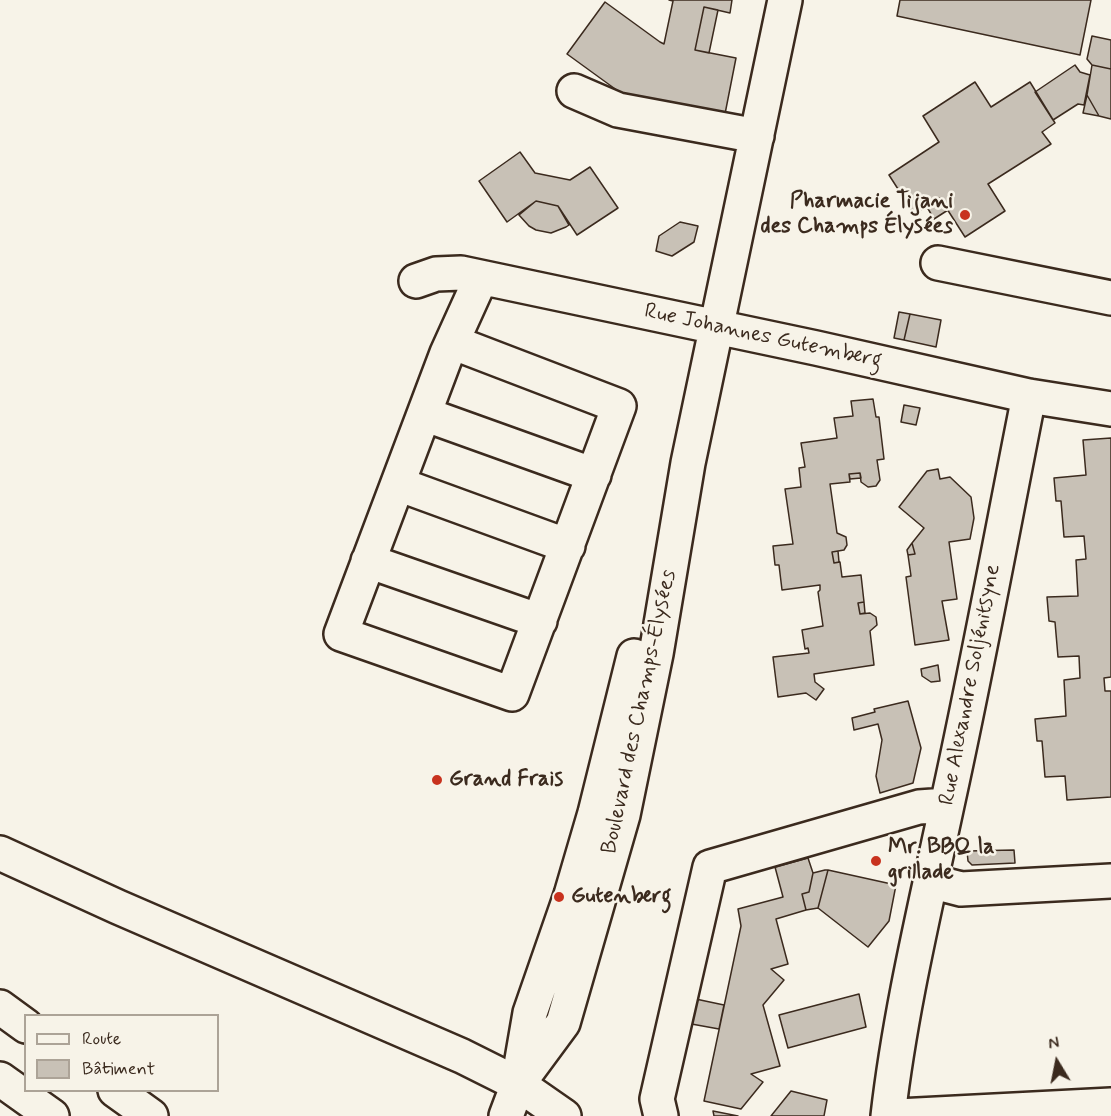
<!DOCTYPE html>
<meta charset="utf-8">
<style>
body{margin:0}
#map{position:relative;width:1111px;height:1116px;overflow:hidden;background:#f7f3e8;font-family:Mynerve,sans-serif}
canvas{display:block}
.legend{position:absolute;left:24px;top:1014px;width:195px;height:78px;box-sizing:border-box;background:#f7f3e8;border:2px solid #aca397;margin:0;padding:8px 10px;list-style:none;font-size:18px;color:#3b2a1e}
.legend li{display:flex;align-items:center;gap:12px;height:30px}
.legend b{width:30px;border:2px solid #aca397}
.north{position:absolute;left:1027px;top:1032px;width:60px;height:60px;-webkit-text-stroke:4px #f7f3e8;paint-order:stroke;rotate:350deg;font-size:16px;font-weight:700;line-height:24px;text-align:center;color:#3b2a1e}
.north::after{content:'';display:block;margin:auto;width:21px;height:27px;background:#3b2a1e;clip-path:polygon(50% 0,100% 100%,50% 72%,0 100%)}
</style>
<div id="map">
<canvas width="1111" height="1116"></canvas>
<ul class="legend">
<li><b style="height:8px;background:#f7f3e8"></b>Route</li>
<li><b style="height:16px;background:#c8c1b6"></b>Bâtiment</li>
</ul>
<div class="north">N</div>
</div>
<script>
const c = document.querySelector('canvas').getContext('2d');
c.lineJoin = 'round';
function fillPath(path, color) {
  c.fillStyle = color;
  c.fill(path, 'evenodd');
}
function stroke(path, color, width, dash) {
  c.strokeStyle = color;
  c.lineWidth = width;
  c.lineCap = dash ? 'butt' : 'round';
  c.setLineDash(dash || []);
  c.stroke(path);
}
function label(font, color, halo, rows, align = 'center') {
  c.font = font + ' Mynerve,sans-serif';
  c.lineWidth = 5;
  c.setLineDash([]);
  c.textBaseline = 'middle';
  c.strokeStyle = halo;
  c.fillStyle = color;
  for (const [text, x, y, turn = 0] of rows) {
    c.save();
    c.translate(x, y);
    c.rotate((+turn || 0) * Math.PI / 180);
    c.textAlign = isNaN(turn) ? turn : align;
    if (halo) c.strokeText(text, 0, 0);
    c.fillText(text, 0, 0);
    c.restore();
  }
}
const building = new Path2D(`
 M 669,0 L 732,0 L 730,13 L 704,7 L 695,50 L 736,58 L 724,119 L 629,99 L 567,54 L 605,2 L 660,42 L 664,44 L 673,1 Z
 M 900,0 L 1091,0 L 1080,55 L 897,16 Z
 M 704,7 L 718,10 L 709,53 L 695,50 Z
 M 1092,36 L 1111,40 L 1111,69 L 1092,65 L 1087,59 Z
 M 1075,65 L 1080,72 L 1090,75 L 1084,105 L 1078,104 L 1053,120 L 1035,92 Z
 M 1092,65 L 1111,69 L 1111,119 L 1099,116 L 1087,95 Z
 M 975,82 L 991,107 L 1030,82 L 1055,123 L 1042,132 L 1051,144 L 988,184 L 1005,211 L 965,237 L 940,198 L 914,214 L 889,175 L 939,142 L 923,116 Z
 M 1087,95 L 1099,116 L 1083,113 Z
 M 520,152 L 535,173 L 570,180 L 590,167 L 618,208 L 577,235 L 558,206 L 536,201 L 507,222 L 479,181 Z
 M 940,198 L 948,210 L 934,219 L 927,207 Z
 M 536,201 L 558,206 L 569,225 L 566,227 L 551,233 L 536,230 L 529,226 L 519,215 Z
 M 680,222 L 698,226 L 694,242 L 672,256 L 656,251 L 659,236 Z
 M 899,312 L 910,314 L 904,340 L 894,338 Z
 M 910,314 L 941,320 L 936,347 L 904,340 Z
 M 873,399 L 876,417 L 879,417 L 884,459 L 877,460 L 880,480 L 876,486 L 868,487 L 861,482 L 860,473 L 849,474 L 850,482 L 830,484 L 837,533 L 846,537 L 847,545 L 844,550 L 832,552 L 834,563 L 840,562 L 842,577 L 861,575 L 864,602 L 858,603 L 860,614 L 870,613 L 876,617 L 877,625 L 870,631 L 874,665 L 814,674 L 815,682 L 824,689 L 816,700 L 806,693 L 778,697 L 773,657 L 809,653 L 808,648 L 805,649 L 802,630 L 823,626 L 818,592 L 820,590 L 820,585 L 782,590 L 779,565 L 775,565 L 773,546 L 793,544 L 785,489 L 801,487 L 799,468 L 805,467 L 801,443 L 837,438 L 834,418 L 853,416 L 851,401 Z
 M 904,405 L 920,408 L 916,425 L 901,422 Z
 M 1111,438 L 1111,677 L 1104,678 L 1105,691 L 1111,691 L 1111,797 L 1067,800 L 1065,776 L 1045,777 L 1042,741 L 1037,741 L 1035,719 L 1066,716 L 1064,680 L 1080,678 L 1079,656 L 1058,657 L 1055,622 L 1049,621 L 1047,597 L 1078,596 L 1076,560 L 1086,559 L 1084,536 L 1064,537 L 1061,501 L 1056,501 L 1054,478 L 1086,475 L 1083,440 Z
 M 938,469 L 940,479 L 950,477 L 971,497 L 974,518 L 970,539 L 949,542 L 957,599 L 942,601 L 949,640 L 915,645 L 906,577 L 911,576 L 908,555 L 915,554 L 912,543 L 924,528 L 899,507 L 927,471 Z
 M 860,473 L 861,478 L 850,479 L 849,474 Z
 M 912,543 L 915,554 L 908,555 L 907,550 Z
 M 838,551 L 839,562 L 834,563 L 832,552 Z
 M 864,602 L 865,613 L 860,614 L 858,603 Z
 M 938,665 L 940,681 L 931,682 L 922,676 L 921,669 Z
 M 908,701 L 921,748 L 913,783 L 880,793 L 876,776 L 882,740 L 878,724 L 854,730 L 852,718 L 875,712 L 874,709 Z
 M 1014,850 L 1015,863 L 972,865 L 968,861 L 967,851 Z
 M 808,858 L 813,873 L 809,892 L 802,894 L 806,910 L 776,919 L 788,964 L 771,969 L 784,980 L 763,1005 L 780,1066 L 751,1074 L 763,1082 L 741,1109 L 704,1101 L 741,926 L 738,909 L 783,897 L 775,867 Z
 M 825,870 L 828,870 L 818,908 L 806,910 L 802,894 L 809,892 L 813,873 Z
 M 828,870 L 896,885 L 889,921 L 868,947 L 818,908 Z
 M 859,994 L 866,1027 L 788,1048 L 779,1015 Z
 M 691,998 L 724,1005 L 719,1029 L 686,1023 Z
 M 791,1091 L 827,1100 L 824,1116 L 771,1116 Z
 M 713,1111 L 738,1116 L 714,1116 Z`);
fillPath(building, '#c8c1b6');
stroke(building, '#3b2a1e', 1.5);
const minor = new Path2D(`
 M 574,91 L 618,110 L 757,136
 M 938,263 L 1111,298
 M 416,281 L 436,274 L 461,273 L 816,348 L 1029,396 L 1111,409
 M 452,342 L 619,406 L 512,694 L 341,634 L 447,353 L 481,278
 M 424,414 L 594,475
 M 398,484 L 568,546
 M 368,561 L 540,621
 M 930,881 L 961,889 L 1111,881
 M 519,1077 L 530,1013 L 571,895 L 595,813 L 634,656
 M 518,1084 L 563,1023 L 623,815 L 656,654 L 688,463 L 785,0
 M 661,1116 L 657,1099 L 710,867 L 919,807 L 947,805
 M 888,1116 C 900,1011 925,908 947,805 C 977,669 1002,532 1029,396
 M 898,1116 L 1111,1105`);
const major = new Path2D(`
 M 0,853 L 118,907 L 462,1056 L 518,1084 L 564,1116
 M 0,1007 L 26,1026
 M 0,1079 L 52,1116
 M 115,1090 L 151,1116
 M 506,1116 L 518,1084`);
stroke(minor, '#3b2a1e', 38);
stroke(major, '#3b2a1e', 38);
stroke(minor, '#f7f3e8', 33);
stroke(major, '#f7f3e8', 33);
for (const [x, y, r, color] of [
 [965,215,6,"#c8321e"],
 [437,780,6,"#c8321e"],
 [876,861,6,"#c8321e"],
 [559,897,6,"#c8321e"]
]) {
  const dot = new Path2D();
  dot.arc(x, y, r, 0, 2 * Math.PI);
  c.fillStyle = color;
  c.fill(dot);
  stroke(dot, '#f7f3e8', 2);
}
label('bold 22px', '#3b2a1e', '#f7f3e8', [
 ["Pharmacie Tijani",953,202,"right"],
 ["des Champs Élysées",953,227,"right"],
 ["Grand Frais",449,780],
 ["Mr. BBQ la",888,848],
 ["grillade",888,873],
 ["Gutenberg",571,897]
], 'left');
label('22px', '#3b2a1e', '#f7f3e8', [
 ["Rue Johannes Gutemberg",763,337,12],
 ["Rue Alexandre Soljénitsyne",971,685,-79],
 ["Boulevard des Champs-Élysées",640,712,-78]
]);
</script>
